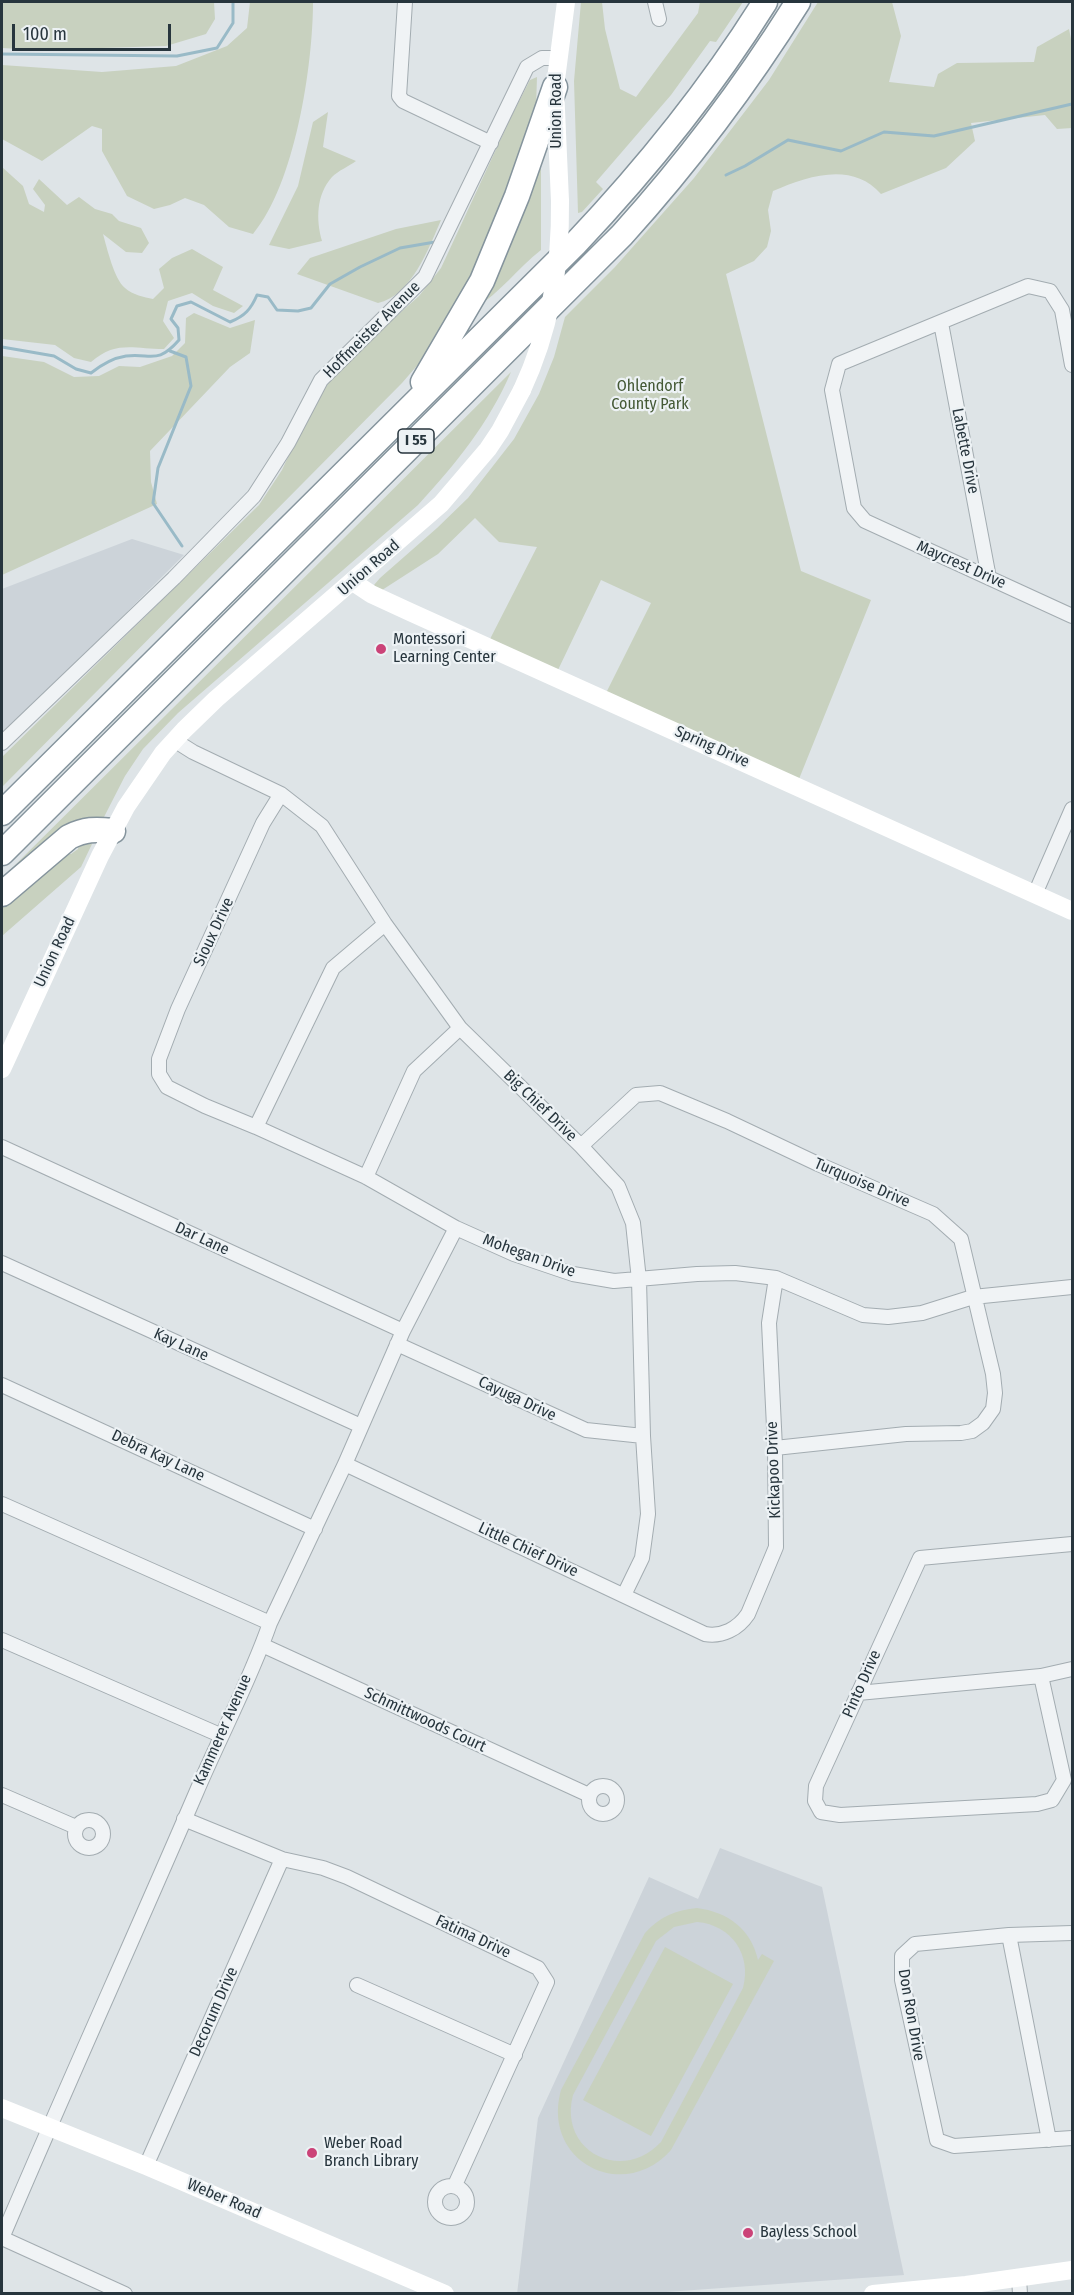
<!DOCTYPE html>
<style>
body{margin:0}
#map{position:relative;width:1074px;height:2295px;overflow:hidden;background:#dee4e7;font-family:"Fira Sans Condensed",sans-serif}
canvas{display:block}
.frame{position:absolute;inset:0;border:3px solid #27353d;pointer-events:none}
.scale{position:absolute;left:12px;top:24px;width:159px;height:27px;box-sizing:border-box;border:3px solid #27353d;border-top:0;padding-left:8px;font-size:18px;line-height:21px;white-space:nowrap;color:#27353d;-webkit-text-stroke:4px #edf2f5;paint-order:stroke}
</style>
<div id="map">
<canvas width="1074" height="2295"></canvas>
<div class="frame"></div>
<div class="scale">100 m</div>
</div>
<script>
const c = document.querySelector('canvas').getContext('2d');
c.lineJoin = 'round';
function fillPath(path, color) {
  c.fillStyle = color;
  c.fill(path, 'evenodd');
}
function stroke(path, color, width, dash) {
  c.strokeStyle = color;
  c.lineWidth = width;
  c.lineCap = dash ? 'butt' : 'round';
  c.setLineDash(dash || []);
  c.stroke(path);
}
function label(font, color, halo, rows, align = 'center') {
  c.font = font + ' "Fira Sans Condensed",sans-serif';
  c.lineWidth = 4.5;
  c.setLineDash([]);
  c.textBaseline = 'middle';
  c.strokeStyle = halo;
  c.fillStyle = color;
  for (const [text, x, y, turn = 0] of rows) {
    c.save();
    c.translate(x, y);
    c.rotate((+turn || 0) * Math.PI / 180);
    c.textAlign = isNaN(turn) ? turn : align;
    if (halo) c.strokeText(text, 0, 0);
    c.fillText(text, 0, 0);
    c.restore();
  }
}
fillPath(new Path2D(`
 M 132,539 L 184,555 L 2,736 L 2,589 Z
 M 720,1848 L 822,1887 L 904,2275 L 652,2293 L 517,2294 L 538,2118 L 649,1877 L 698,1899 Z`), '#ccd3d9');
fillPath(new Path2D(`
 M 2,2 L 214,2 L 215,19 L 206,34 L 166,46 L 38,50 L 2,48 Z
 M 250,2 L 313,2 C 313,66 295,184 253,234 L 229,227 L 204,205 L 185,198 L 170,205 L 154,209 L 127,196 L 102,151 L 102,129 L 92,126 L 42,161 L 2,139 L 2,65 L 102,72 L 176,66 L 227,46 L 247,28 Z
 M 581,2 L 602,2 L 605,29 L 620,89 L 636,97 L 698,13 L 700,2 L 743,2 L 716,42 L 710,41 L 671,95 L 596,182 L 603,189 L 582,212 L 578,213 L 574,81 Z
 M 818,2 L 892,2 L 901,36 L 889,82 L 934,87 L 938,74 L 957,63 L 1034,62 L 1037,47 L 1069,29 L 1072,44 L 1072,128 L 1057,129 L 1045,115 L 971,123 L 975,141 L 946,168 L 881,194 C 852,161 808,176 773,191 L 768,210 L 771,231 L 767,247 L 754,261 L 726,274 L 801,571 L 871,600 L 799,779 L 606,693 L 651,603 L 601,580 L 557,672 L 489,641 L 537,547 L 499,542 L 475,518 L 438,554 L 379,592 L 374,585 L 380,578 L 437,528 L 468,498 L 514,439 L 539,394 L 554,357 L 565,317 L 615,267 L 694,178 L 769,80 Z
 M 537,77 L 536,108 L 488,254 L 435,345 L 402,383 L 2,787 L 2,757 L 259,505 L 282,470 L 318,392 L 356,352 L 419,296 L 441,268 L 511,117 L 530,80 Z
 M 328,112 L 323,147 L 356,161 C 349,166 338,171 332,177 C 316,195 316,220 322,241 L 289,249 L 269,245 L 298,186 L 313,122 Z
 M 541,161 L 541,250 C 518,268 500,293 475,308 Z
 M 2,167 L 23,186 L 29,204 L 44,212 L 45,205 L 33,189 L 39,179 L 67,205 L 79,197 L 95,209 L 112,214 L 119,221 L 141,228 L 149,243 L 142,253 L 126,252 L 103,234 C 107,248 114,279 125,288 C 133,295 144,297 153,299 L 164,288 L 159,269 L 172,258 L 192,249 L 223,267 L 213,290 L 243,306 L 234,313 L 213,306 L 192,293 L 168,301 L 163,321 L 174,338 L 164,349 C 134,349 116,340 91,362 L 74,358 L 55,345 L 2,339 Z
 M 441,220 C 429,248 411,296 378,303 L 297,274 L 310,258 L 396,229 Z
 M 194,313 L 230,328 L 255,320 L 250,353 L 230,367 L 150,451 L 151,482 L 157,504 L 2,575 L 2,356 L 44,362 L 74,377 L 99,376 L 119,366 L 140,367 L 172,356 L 185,343 L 186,318 Z
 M 511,372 C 489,423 456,464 418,505 L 178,713 L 143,749 L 125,776 L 104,817 L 86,821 L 2,886 L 2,878 Z
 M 90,841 L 92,844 L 81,867 L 2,936 L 2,905 L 64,854 L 71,854 L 78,849 L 79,844 Z
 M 697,1908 C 728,1912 751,1929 758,1960 L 762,1954 L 774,1961 L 671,2150 C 623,2204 541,2161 561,2090 L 645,1933 C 659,1917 676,1910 697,1908 ZM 697,1922 C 732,1925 752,1955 743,1988 L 661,2142 C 622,2184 558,2151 573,2095 L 656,1941 L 674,1927 Z
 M 665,1947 L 733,1984 L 651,2136 L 583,2100 Z`), '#c8d1bf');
stroke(new Path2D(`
 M 2,54 L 177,56 L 217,48 L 233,23 L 233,2
 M 726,175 L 745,166 L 788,140 L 841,151 L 884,132 L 934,136 L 1072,104
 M 2,347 L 54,356 L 76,369 L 91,373 C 101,365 113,358 126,356 C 152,353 157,365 179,340 L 178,328 L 171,319 L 177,306 L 191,302 L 230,322 C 245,316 251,309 257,295 L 268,297 L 277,310 L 298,311 L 311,308 L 330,284 L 360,267 L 400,248 L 435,242
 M 170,351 L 186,357 L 191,386 L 158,468 L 153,503 L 182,546`), '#99bac7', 3);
const street = new Path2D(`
 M 405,2 L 399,96 L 403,101 L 491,143
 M 655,2 L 659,19
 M 941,323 L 989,578
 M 1072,365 L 1062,310 L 1050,291 L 1028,286 L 839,364 L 832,390 L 854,508 L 865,521 L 1072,616
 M 174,740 L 193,752 L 281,794 L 322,826 L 385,924 L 460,1028 L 581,1146 L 618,1186 L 633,1223 L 639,1280 L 643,1436 L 648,1514 L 642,1558 L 624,1595
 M 2,743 L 174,578 L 254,496 L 288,443 L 321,380 L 425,277 L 527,67 L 542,58 L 558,58
 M 281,794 L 263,823 L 178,1009 L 159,1059 L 159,1074 L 167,1087 L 205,1106 L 256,1127 L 366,1177 L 456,1228 L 514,1254 L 573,1274 L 614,1281 L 697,1274 L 735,1273 L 776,1278 L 863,1315 L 888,1317 L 922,1313 L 973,1297 L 1072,1287
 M 1035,894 L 1072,809
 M 256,1127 L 333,968 L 385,924
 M 581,1146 L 636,1095 L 660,1093 L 727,1121 L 818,1164 L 933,1214 L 961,1239 L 993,1374 L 995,1393 L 993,1409 L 983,1423 L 972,1431 L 961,1433 L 906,1434 L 775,1448
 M 2,1147 L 403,1331
 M 366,1177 L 414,1071 L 460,1028
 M 2,1263 L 361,1426
 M 397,1344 L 586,1430 L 643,1436
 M 2,1385 L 315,1529
 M 345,1464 L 705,1634 C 722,1637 738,1629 748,1614 L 776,1547 L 775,1448 L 769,1323 L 776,1278
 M 2,1504 L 270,1623
 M 2,1640 L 220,1735
 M 262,1645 L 589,1795
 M 1041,1676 L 1064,1780 L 1052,1800 L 1037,1804 L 840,1815 L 821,1812 L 815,1801 L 816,1786 L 920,1558 L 1072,1544
 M 858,1693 L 1041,1676 L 1072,1669
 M589 1800a14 14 0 1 1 28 0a14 14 0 1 1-28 0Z
 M 2,1795 L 76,1827
 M 184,1819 L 282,1859 L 323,1868 L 347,1877 L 538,1968 L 547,1982 L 455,2185
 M75 1834a14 14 0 1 1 28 0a14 14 0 1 1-28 0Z
 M 1072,1933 L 1009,1935 L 915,1944 L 902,1956 L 902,1980 L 937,2140 L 954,2146 L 1072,2138
 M 1009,1935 L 1049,2140
 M 357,1985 L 515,2055
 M 146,2166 L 282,1859
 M435 2202a16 16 0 1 1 32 0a16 16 0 1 1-32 0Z
 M 1019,2278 L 1020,2294
 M 125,2294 L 2,2238 C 65,2089 132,1942 196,1793 C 220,1736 250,1681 270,1623 L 345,1464 L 403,1331 L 456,1228`);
const highway = new Path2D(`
 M 423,382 L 482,281 L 517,196 L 555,87
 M 2,813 L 575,244 C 646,169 710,90 765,2
 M 2,853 L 622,235 C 688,162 746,85 798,2
 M 2,894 L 69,837 C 85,829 95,829 113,831`);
stroke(street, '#a3acb1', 16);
stroke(highway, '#85949d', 27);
stroke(street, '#f0f3f5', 14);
stroke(new Path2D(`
 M 560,201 L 555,87 L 566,2
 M 353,582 L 371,594 L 410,612 L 1072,911
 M 2,1069 L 100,856 L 126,807 L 163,753 L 184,730 L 216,699 L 441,504 L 488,449 L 500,431 L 522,390
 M 2,2108 L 146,2166 L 445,2294
 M 873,2294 L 966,2285 L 1072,2270`), '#fff', 18);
stroke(highway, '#fff', 24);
stroke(new Path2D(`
 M 522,390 C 550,330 561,267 560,201`), '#fff', 18);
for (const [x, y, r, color] of [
 [381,649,6,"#cb4378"],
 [312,2153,6,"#cb4378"],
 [748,2233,6,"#cb4378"]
]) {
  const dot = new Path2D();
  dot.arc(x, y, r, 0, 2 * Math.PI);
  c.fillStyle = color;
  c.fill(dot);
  stroke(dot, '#edf2f5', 2);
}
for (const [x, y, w] of [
 [416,441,36]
]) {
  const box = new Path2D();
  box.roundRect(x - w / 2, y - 12, w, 24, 4.5);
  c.fillStyle = '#edf2f5';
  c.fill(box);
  stroke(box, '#27353d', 1.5);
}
label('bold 15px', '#27353d', null, [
 ["I 55",416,441]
]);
label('16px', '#27353d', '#edf2f5', [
 ["Union Road",557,111,-90],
 ["Hoffmeister Avenue",372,330,-45],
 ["Labette Drive",965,451,79],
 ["Maycrest Drive",961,565,24],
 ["Union Road",369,568,-41],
 ["Spring Drive",712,747,24],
 ["Sioux Drive",214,932,-65],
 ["Union Road",55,952,-65],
 ["Big Chief Drive",540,1106,44],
 ["Turquoise Drive",862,1183,23],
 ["Dar Lane",202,1239,25],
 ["Mohegan Drive",529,1256,20],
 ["Kay Lane",181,1345,24],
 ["Cayuga Drive",517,1399,25],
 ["Debra Kay Lane",158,1456,25],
 ["Kickapoo Drive",774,1470,-92],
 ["Little Chief Drive",528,1550,25],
 ["Pinto Drive",862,1684,-66],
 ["Schmittwoods Court",425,1720,25],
 ["Kammerer Avenue",223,1730,-66],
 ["Fatima Drive",473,1937,25],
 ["Decorum Drive",214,2012,-66],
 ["Don Ron Drive",911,2015,80],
 ["Weber Road",224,2199,23]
]);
label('16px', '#445935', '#edf2f5', [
 ["Ohlendorf",650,387],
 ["County Park",650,405]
]);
label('16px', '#27353d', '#edf2f5', [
 ["Montessori",393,640],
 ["Learning Center",393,658],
 ["Weber Road",324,2144],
 ["Branch Library",324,2162],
 ["Bayless School",760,2233]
], 'left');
</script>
